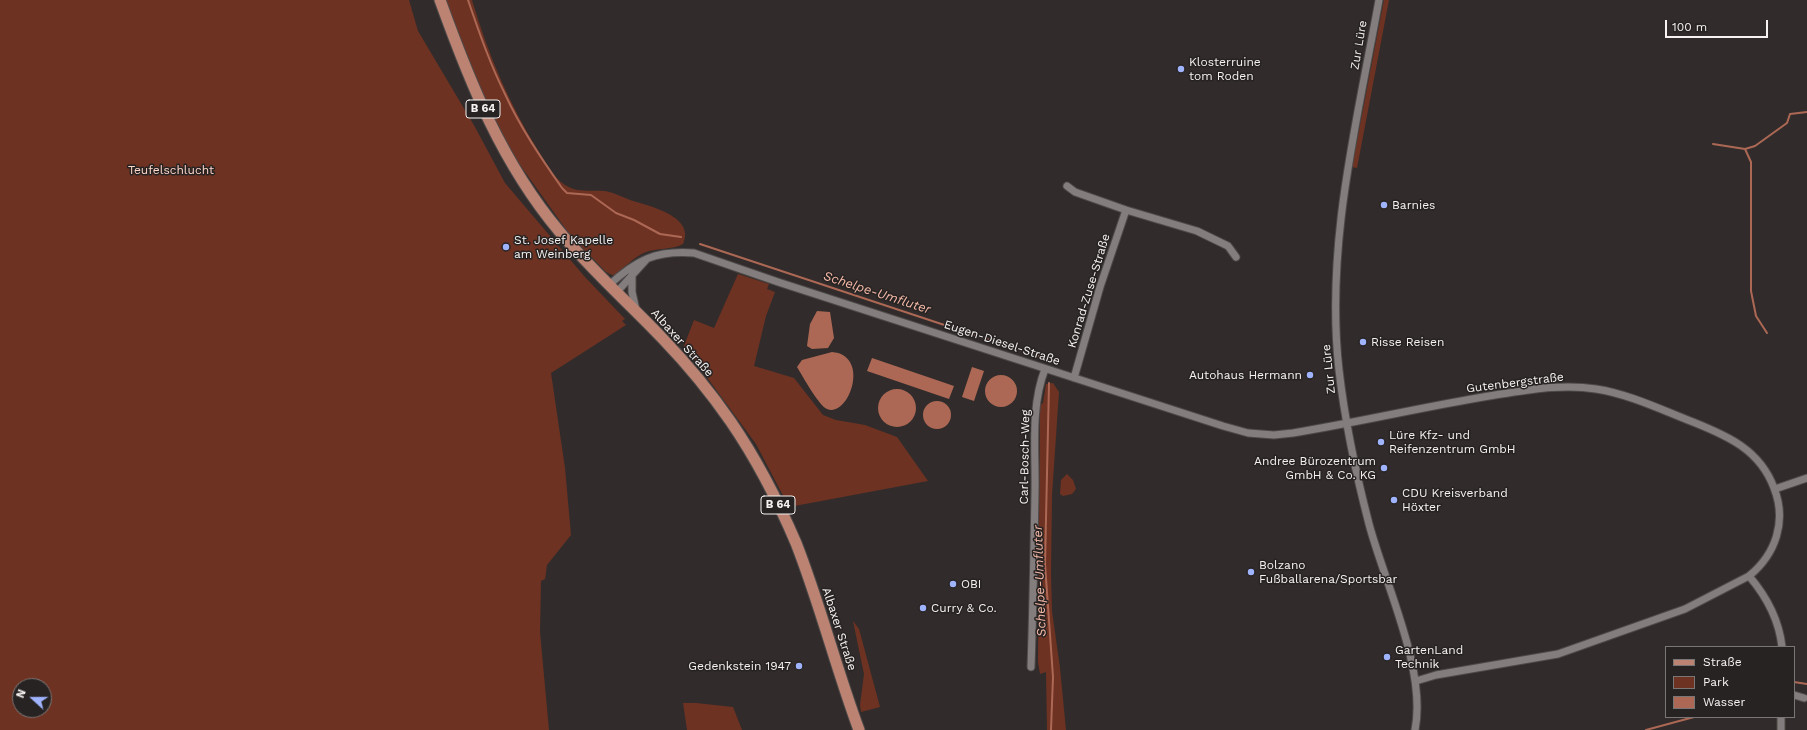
<!DOCTYPE html>
<meta charset="utf-8">
<style>
body{margin:0}
#map{position:relative;width:1807px;height:730px;overflow:hidden;background:#312c2b;font-family:"Work Sans",sans-serif}
canvas{display:block}
.legend{position:absolute;left:1665px;top:646px;width:130px;height:72px;box-sizing:border-box;background:#272322;border:1px solid #797675;margin:0;padding:5px 7px;list-style:none;font-size:12px;color:#f5f2f1}
.legend li{display:flex;align-items:center;gap:8px;height:20px}
.legend b{width:20px;border:1px solid #797675}
.north{position:absolute;left:12px;top:678px;width:40px;height:40px;box-sizing:border-box;background:#272322;border:1px solid #797675;border-radius:50%;rotate:291deg;font-size:11px;font-weight:700;line-height:16px;text-align:center;color:#f5f2f1}
.north::after{content:'';display:block;margin:auto;width:14px;height:18px;background:#a0b3fd;clip-path:polygon(50% 0,100% 100%,50% 72%,0 100%)}
.scale{position:absolute;left:1665px;top:20px;width:103px;height:18px;box-sizing:border-box;border:2px solid #f5f2f1;border-top:0;padding-left:5px;font-size:12px;line-height:14px;white-space:nowrap;color:#f5f2f1;-webkit-text-stroke:3px #272322;paint-order:stroke}
</style>
<div id="map">
<canvas width="1807" height="730"></canvas>
<ul class="legend">
<li><b style="height:5px;background:#bc8373"></b>Straße</li>
<li><b style="height:11px;background:#6e3222"></b>Park</li>
<li><b style="height:11px;background:#ac6854"></b>Wasser</li>
</ul>
<div class="north">N</div>
<div class="scale">100 m</div>
</div>
<script>
const c = document.querySelector('canvas').getContext('2d');
c.lineJoin = 'round';
function fillPath(path, color) {
  c.fillStyle = color;
  c.fill(path, 'evenodd');
}
function stroke(path, color, width, dash) {
  c.strokeStyle = color;
  c.lineWidth = width;
  c.lineCap = dash ? 'butt' : 'round';
  c.setLineDash(dash || []);
  c.stroke(path);
}
function label(font, color, halo, rows, align = 'center') {
  c.font = font + ' "Work Sans",sans-serif';
  c.lineWidth = 3;
  c.setLineDash([]);
  c.textBaseline = 'middle';
  c.strokeStyle = halo;
  c.fillStyle = color;
  for (const [text, x, y, turn = 0] of rows) {
    c.save();
    c.translate(x, y);
    c.rotate((+turn || 0) * Math.PI / 180);
    c.textAlign = isNaN(turn) ? turn : align;
    if (halo) c.strokeText(text, 0, 0);
    c.fillText(text, 0, 0);
    c.restore();
  }
}
fillPath(new Path2D(`
 M 0,0 L 409,0 L 418,31 L 475,127 L 505,183 L 584,276 L 625,319 L 622,321 L 626,325 L 551,373 L 565,468 L 571,535 L 547,565 L 545,579 L 541,581 L 540,632 L 549,730 L 0,730 ZM 20,686 L 44,686 L 44,710 L 20,710 Z
 M 446,0 L 472,0 C 488,54 509,104 539,152 C 546,164 554,178 565,185 C 578,193 590,190 604,191 C 613,192 624,198 633,201 C 650,206 696,217 683,244 C 672,250 657,248 646,252 C 634,257 625,267 615,275 L 612,275 L 606,272 L 570,235 L 508,148 L 468,62 Z
 M 1384,0 L 1389,0 L 1357,168 L 1352,167 Z
 M 738,274 L 769,284 L 767,289 L 775,292 L 766,316 L 754,366 L 794,378 L 823,415 L 836,420 L 865,425 L 897,437 L 928,481 L 789,507 L 756,444 L 684,346 L 694,320 L 714,328 Z
 M 1053,383 L 1059,392 L 1052,495 L 1051,574 L 1052,611 L 1060,668 L 1066,730 L 1047,730 L 1046,672 L 1040,674 L 1038,662 L 1040,405 L 1043,403 L 1046,384 Z
 M 1067,474 L 1073,480 L 1076,489 L 1072,494 L 1063,496 L 1060,494 L 1061,480 Z
 M 853,621 L 859,629 L 880,707 L 861,712 L 860,705 L 864,674 Z
 M 683,703 L 696,703 L 733,707 L 742,730 L 687,730 Z`), '#6e3222');
fillPath(new Path2D(`
 M 817,311 L 830,312 L 834,338 L 828,348 L 812,349 L 807,346 L 810,324 Z
 M 832,352 C 871,355 849,418 827,409 C 819,406 802,375 797,367 L 802,360 Z
 M 872,358 L 954,386 L 949,399 L 867,371 Z
 M 972,367 L 984,371 L 974,401 L 962,397 Z
 M985 391a16 16 0 1 1 32 0a16 16 0 1 1-32 0Z
 M878 408a19 19 0 1 1 38 0a19 19 0 1 1-38 0Z
 M923 415a14 14 0 1 1 28 0a14 14 0 1 1-28 0Z`), '#ac6854');
stroke(new Path2D(`
 M 468,0 C 479,32 490,64 505,94 C 520,127 541,158 562,188 L 567,193 L 591,195 L 616,213 L 634,220 L 660,234 L 681,237
 M 1713,144 L 1745,149 L 1755,146 L 1787,123 L 1790,114 L 1807,112
 M 1745,149 L 1751,162 L 1751,291 L 1756,316 L 1767,333
 M 700,244 L 1047,359
 M 1049,383 L 1045,564 L 1053,677 L 1051,730
 M 1794,682 L 1807,684
 M 1646,730 L 1694,717`), '#ac6854', 2);
const street = new Path2D(`
 M 1379,0 C 1357,122 1325,246 1339,370 C 1345,422 1356,474 1369,524 C 1385,584 1427,670 1415,730
 M 1067,186 L 1075,192 L 1126,210 L 1100,287 L 1074,378
 M 1126,210 L 1197,231 L 1228,246 L 1236,257
 M 632,275 L 632,292 L 636,310
 M 608,286 C 636,260 656,250 694,253 L 778,282 L 1223,426 L 1248,433 L 1274,435 L 1293,433 C 1359,422 1423,407 1489,396 C 1524,391 1560,383 1596,389 C 1629,394 1662,410 1693,422 C 1728,436 1760,450 1774,488 C 1787,521 1776,554 1749,576 L 1685,609 L 1558,654 L 1436,675 L 1416,681
 M 616,293 L 646,260
 M 1775,489 L 1807,478
 M 1749,576 C 1767,597 1779,619 1782,647
 M 1031,667 C 1033,609 1034,551 1035,493 C 1036,451 1030,408 1045,369
 M 1794,695 L 1804,698
 M 1781,730 L 1781,717`);
const primary = new Path2D(`
 M 440,0 C 470,83 502,163 559,231 C 591,270 629,303 663,339 C 688,365 711,393 731,422 C 757,460 778,501 796,543 C 820,604 836,668 859,730`);
stroke(street, '#4e4a49', 9);
stroke(primary, '#4e4a49', 13);
stroke(street, '#837e7d', 7);
stroke(primary, '#bc8373', 11);
for (const [x, y, r, color] of [
 [1181,69,4,"#a0b3fd"],
 [1384,205,4,"#a0b3fd"],
 [506,247,4,"#a0b3fd"],
 [1363,342,4,"#a0b3fd"],
 [1310,375,4,"#a0b3fd"],
 [1381,442,4,"#a0b3fd"],
 [1384,468,4,"#a0b3fd"],
 [1394,500,4,"#a0b3fd"],
 [1251,572,4,"#a0b3fd"],
 [953,584,4,"#a0b3fd"],
 [923,608,4,"#a0b3fd"],
 [1387,657,4,"#a0b3fd"],
 [799,666,4,"#a0b3fd"]
]) {
  const dot = new Path2D();
  dot.arc(x, y, r, 0, 2 * Math.PI);
  c.fillStyle = color;
  c.fill(dot);
  stroke(dot, '#272322', 1.5);
}
for (const [x, y, w] of [
 [483,109,34],
 [778,505,34]
]) {
  const box = new Path2D();
  box.roundRect(x - w / 2, y - 9, w, 18, 3);
  c.fillStyle = '#272322';
  c.fill(box);
  stroke(box, '#f5f2f1', 1);
}
label('bold 11px', '#f5f2f1', null, [
 ["B 64",483,109],
 ["B 64",778,505]
]);
label('12px', '#f5f2f1', '#272322', [
 ["Zur Lüre",1359,45,-80],
 ["Konrad-Zuse-Straße",1089,291,-73],
 ["Albaxer Straße",682,343,48],
 ["Eugen-Diesel-Straße",1002,343,18],
 ["Zur Lüre",1329,369,-96],
 ["Gutenbergstraße",1515,383,-7],
 ["Carl-Bosch-Weg",1025,457,-89],
 ["Albaxer Straße",839,629,72]
]);
label('12px', '#f5f2f1', '#272322', [
 ["Klosterruine",1189,62],
 ["tom Roden",1189,76],
 ["Barnies",1392,205],
 ["St. Josef Kapelle",514,240],
 ["am Weinberg",514,254],
 ["Risse Reisen",1371,342],
 ["Autohaus Hermann",1302,375,"right"],
 ["Lüre Kfz- und",1389,435],
 ["Reifenzentrum GmbH",1389,449],
 ["Andree Bürozentrum",1376,461,"right"],
 ["GmbH & Co. KG",1376,475,"right"],
 ["CDU Kreisverband",1402,493],
 ["Höxter",1402,507],
 ["Bolzano",1259,565],
 ["Fußballarena/Sportsbar",1259,579],
 ["OBI",961,584],
 ["Curry & Co.",931,608],
 ["GartenLand",1395,650],
 ["Technik",1395,664],
 ["Gedenkstein 1947",791,666,"right"]
], 'left');
label('12px', '#fed5c9', '#272322', [
 ["Teufelschlucht",171,170]
]);
label('italic 13px', '#f5b9a8', '#272322', [
 ["Schelpe-Umfluter",877,293,18],
 ["Schelpe-Umfluter",1040,581,-92]
]);
</script>
